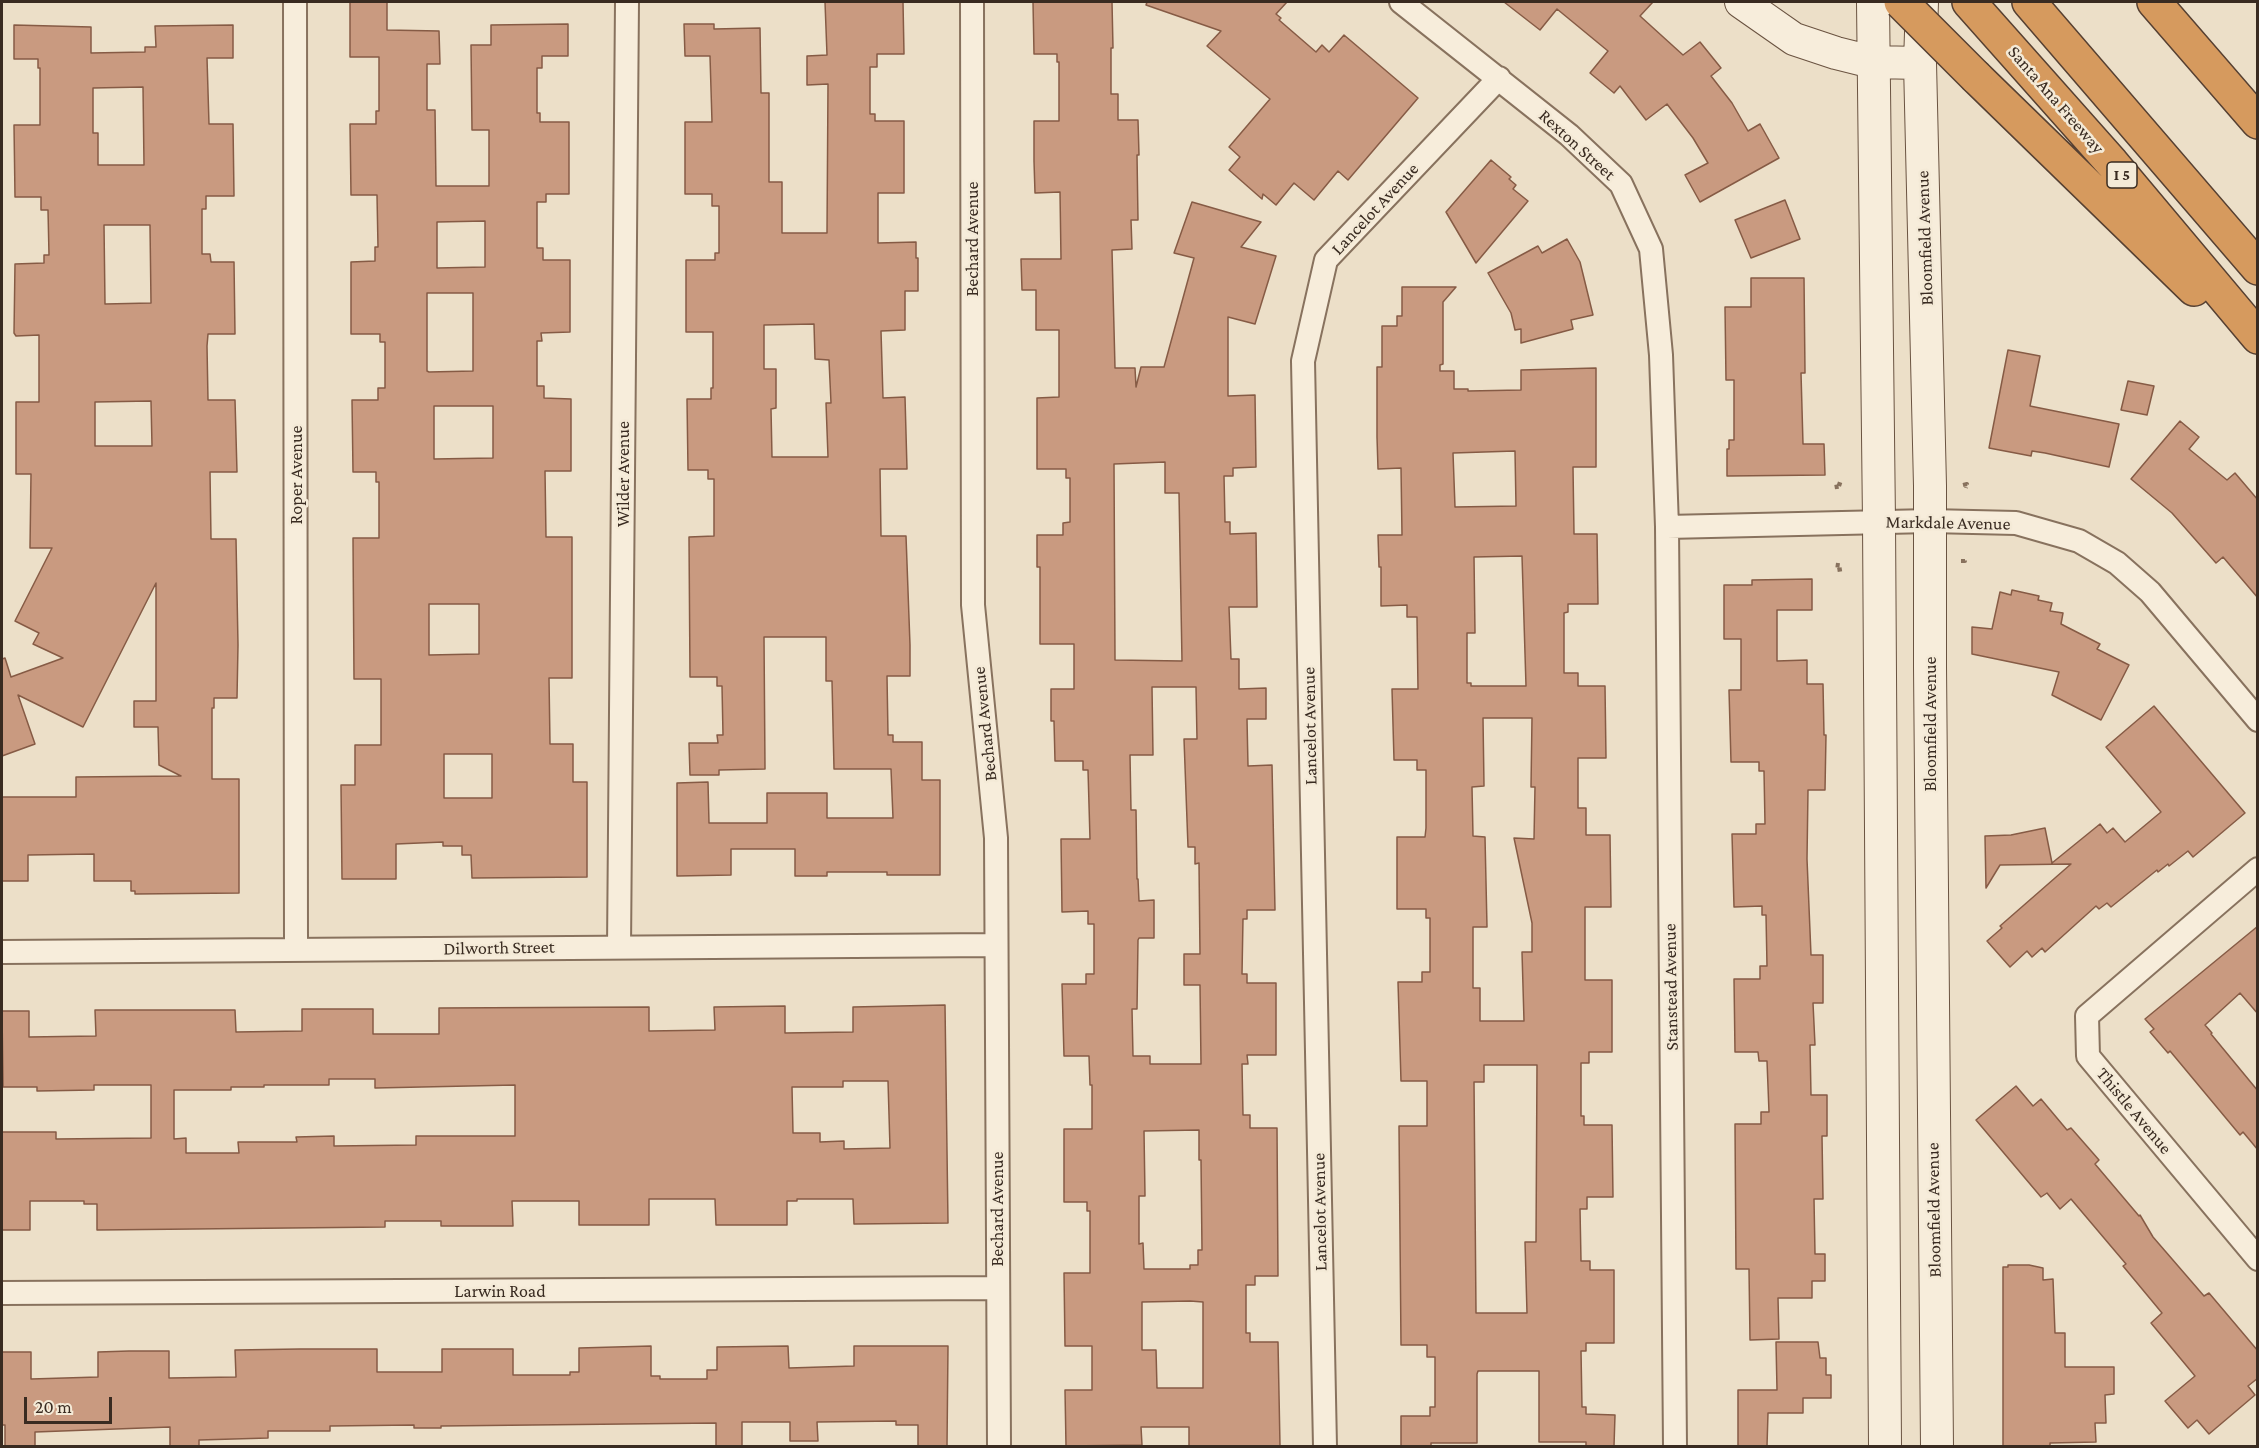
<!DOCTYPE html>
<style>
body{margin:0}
#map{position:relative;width:2259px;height:1448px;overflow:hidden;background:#ecdfc8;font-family:"Crimson Pro",serif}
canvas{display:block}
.frame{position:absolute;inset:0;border:3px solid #392b21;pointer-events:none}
.scale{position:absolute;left:24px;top:1397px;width:88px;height:27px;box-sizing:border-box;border:3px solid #392b21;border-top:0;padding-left:8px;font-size:18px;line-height:21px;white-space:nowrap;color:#392b21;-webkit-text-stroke:4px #f4ead7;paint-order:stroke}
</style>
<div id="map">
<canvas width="2259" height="1448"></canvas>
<div class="frame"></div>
<div class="scale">20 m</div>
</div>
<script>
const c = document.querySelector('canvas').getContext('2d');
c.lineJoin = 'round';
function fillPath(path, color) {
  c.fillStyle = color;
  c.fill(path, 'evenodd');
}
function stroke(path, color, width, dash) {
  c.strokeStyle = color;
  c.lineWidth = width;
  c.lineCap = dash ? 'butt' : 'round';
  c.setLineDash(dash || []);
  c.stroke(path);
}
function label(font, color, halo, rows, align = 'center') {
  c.font = font + ' "Crimson Pro",serif';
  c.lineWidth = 5;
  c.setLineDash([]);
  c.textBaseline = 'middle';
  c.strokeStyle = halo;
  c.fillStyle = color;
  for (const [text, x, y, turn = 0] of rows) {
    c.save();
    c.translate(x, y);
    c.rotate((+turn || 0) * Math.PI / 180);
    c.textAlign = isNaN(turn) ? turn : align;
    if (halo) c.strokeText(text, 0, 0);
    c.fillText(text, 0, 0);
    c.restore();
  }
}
const building = new Path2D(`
 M 350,2 L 387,2 L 387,30 L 439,31 L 440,64 L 427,64 L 427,110 L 435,110 L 436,186 L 489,186 L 489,130 L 472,130 L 471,45 L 491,45 L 491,25 L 568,24 L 568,56 L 542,56 L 542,68 L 537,68 L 537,113 L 540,113 L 540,122 L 569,122 L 569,194 L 546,194 L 546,202 L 537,202 L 537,248 L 543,248 L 543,260 L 570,260 L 570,332 L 541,333 L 542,341 L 537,341 L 537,386 L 544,386 L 544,398 L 571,399 L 571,471 L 545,471 L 546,537 L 572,537 L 572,678 L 549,678 L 550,744 L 573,744 L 573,782 L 587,782 L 587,877 L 472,878 L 471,855 L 462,855 L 462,846 L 443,846 L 443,842 L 396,844 L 396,879 L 342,879 L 341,785 L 355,785 L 355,745 L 381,745 L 381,679 L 354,679 L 353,538 L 379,538 L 379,482 L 376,482 L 376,472 L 353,472 L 352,400 L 378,400 L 378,388 L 385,388 L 385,342 L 380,342 L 380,334 L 351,334 L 351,262 L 375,261 L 375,247 L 378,247 L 377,195 L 351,195 L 350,124 L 376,124 L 376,111 L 379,111 L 379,57 L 350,57 ZM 485,221 L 485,267 L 437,268 L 437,222 ZM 427,293 L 473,293 L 473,371 L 429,372 L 427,371 ZM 434,406 L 493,406 L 493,458 L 434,459 ZM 429,604 L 479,604 L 479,654 L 429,655 ZM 444,754 L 492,754 L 492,798 L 444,798 Z
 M 825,2 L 903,2 L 904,54 L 877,54 L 877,67 L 870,67 L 870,114 L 875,114 L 875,121 L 904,121 L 904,193 L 878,193 L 878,243 L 916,242 L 916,258 L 918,258 L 918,291 L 905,291 L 905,330 L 881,331 L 883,398 L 905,397 L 907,469 L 880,469 L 881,536 L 906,536 L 910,645 L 910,676 L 887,676 L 888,735 L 893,735 L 893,742 L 922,742 L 922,780 L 940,780 L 940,875 L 887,875 L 887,872 L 827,872 L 827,876 L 795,876 L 795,849 L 731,849 L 731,875 L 677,876 L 677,783 L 708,782 L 709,823 L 767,823 L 767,793 L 827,793 L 827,818 L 893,818 L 891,769 L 834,769 L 832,681 L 826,681 L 826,637 L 764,637 L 765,769 L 719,770 L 719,775 L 690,775 L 689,743 L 718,743 L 717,735 L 723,735 L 722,686 L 717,686 L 717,677 L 690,677 L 689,537 L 714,536 L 714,479 L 708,479 L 708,470 L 688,470 L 687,399 L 711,399 L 711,388 L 713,388 L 713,332 L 686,332 L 686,260 L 715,260 L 715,253 L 719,253 L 719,206 L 712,206 L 712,194 L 685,194 L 685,122 L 712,122 L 710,56 L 685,56 L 684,24 L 714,24 L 714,29 L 760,28 L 761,93 L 769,93 L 769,182 L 782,182 L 782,233 L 827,233 L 828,84 L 807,85 L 807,56 L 827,55 ZM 814,324 L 815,359 L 829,360 L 831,403 L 826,403 L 828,457 L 772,457 L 771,409 L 776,408 L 776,369 L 764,369 L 764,325 Z
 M 1033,2 L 1112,2 L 1113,48 L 1111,48 L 1111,94 L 1118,94 L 1118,120 L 1138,120 L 1139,155 L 1137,155 L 1138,220 L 1131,220 L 1132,249 L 1112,250 L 1115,368 L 1135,368 L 1136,387 L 1141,367 L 1164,367 L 1194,258 L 1174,253 L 1192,202 L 1261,222 L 1241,247 L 1276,256 L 1255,324 L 1228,317 L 1228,396 L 1255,395 L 1256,467 L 1233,468 L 1233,476 L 1224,476 L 1225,522 L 1230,522 L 1230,534 L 1256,533 L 1257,607 L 1229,607 L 1231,659 L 1239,659 L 1239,689 L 1266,688 L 1266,719 L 1247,719 L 1248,766 L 1272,765 L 1275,910 L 1247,910 L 1247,919 L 1243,919 L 1242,974 L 1247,974 L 1247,983 L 1276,983 L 1276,1055 L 1247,1055 L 1248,1064 L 1242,1064 L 1243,1115 L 1250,1115 L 1250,1128 L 1277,1128 L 1278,1276 L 1255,1276 L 1255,1285 L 1246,1285 L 1246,1333 L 1250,1333 L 1250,1342 L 1278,1342 L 1280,1446 L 1189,1446 L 1189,1427 L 1141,1427 L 1142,1445 L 1066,1446 L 1065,1390 L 1092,1390 L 1092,1346 L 1065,1346 L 1064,1273 L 1090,1273 L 1090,1211 L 1087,1211 L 1087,1202 L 1064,1202 L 1064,1129 L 1092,1129 L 1092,1085 L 1090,1085 L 1089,1056 L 1064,1056 L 1062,984 L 1086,984 L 1086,974 L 1094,974 L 1094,924 L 1088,924 L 1088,911 L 1062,912 L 1061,839 L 1090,839 L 1088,770 L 1083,770 L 1083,761 L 1055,761 L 1054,721 L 1051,721 L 1051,689 L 1074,689 L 1074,644 L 1040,644 L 1040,567 L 1037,567 L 1037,535 L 1063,535 L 1063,523 L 1070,522 L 1070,478 L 1066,478 L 1066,469 L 1037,469 L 1037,398 L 1059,397 L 1059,330 L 1036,330 L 1036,290 L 1022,290 L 1021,259 L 1061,259 L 1060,192 L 1035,193 L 1034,161 L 1034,121 L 1059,121 L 1059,62 L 1057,62 L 1057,54 L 1034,54 ZM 1165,462 L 1165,493 L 1179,493 L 1182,661 L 1115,660 L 1114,464 ZM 1152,687 L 1196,687 L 1197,739 L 1184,739 L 1188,847 L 1195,847 L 1195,864 L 1199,863 L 1200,954 L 1184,954 L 1184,985 L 1200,985 L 1201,1064 L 1150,1064 L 1150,1056 L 1133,1056 L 1132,1009 L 1137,1009 L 1138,940 L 1139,938 L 1154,938 L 1154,900 L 1139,901 L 1138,879 L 1137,879 L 1136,810 L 1131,810 L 1130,755 L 1153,755 ZM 1199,1130 L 1199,1160 L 1201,1160 L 1202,1250 L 1198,1250 L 1198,1265 L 1190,1265 L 1190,1269 L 1144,1269 L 1143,1243 L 1139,1244 L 1139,1196 L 1145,1196 L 1144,1131 ZM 1190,1301 L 1203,1302 L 1203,1388 L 1157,1388 L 1156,1350 L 1142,1350 L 1142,1302 Z
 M 1147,2 L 1287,2 L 1276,14 L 1281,18 L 1279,20 L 1316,52 L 1322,45 L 1329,52 L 1344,35 L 1418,98 L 1348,180 L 1338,171 L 1314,200 L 1294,183 L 1276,205 L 1263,194 L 1262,199 L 1229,170 L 1240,157 L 1229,147 L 1270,99 L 1207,46 L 1221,31 L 1146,5 Z
 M 1504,2 L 1653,2 L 1640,16 L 1683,55 L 1700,42 L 1721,68 L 1711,76 L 1732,103 L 1748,131 L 1760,124 L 1779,158 L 1700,202 L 1685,175 L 1708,163 L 1693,138 L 1667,104 L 1646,120 L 1620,86 L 1614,93 L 1590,73 L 1608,51 L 1557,9 L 1540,30 Z
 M 14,25 L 91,27 L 91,53 L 145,52 L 145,47 L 156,47 L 155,26 L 233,25 L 233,58 L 207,58 L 209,124 L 233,124 L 234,196 L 206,196 L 206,209 L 202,209 L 202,254 L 210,254 L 211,262 L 234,262 L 235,334 L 208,334 L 207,346 L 208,400 L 235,400 L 237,472 L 210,472 L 211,539 L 236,539 L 238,645 L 237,698 L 214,698 L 214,708 L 212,708 L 212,779 L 239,779 L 239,893 L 135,894 L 135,891 L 131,891 L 131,881 L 94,881 L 94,854 L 28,855 L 28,881 L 2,881 L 2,797 L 76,797 L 76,777 L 181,776 L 159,765 L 158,727 L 134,727 L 134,701 L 156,701 L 156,583 L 83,727 L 18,695 L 35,744 L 2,756 L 2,659 L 5,658 L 11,677 L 63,658 L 33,644 L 39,633 L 15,621 L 52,548 L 30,548 L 31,474 L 16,474 L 16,402 L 39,402 L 39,335 L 16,336 L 14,333 L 15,264 L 44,263 L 44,255 L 49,255 L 48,210 L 41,210 L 41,197 L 15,197 L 14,125 L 40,125 L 40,68 L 38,68 L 38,59 L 14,59 ZM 143,87 L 144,165 L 98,165 L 98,133 L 93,133 L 93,88 ZM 104,225 L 150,225 L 151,303 L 105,304 ZM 151,401 L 152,446 L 95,446 L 95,402 Z
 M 1491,160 L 1511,177 L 1509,179 L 1516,185 L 1513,189 L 1528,201 L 1476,263 L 1446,212 Z
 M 1785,200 L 1800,239 L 1751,258 L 1735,220 Z
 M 1567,239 L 1580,262 L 1593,315 L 1571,320 L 1573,329 L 1521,343 L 1521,329 L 1515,330 L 1511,313 L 1488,273 L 1538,246 L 1542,253 Z
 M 1751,278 L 1804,278 L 1805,373 L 1801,373 L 1803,444 L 1824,444 L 1825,475 L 1727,476 L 1727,449 L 1729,449 L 1729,440 L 1734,440 L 1734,380 L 1726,380 L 1725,307 L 1751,307 Z
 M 1402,287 L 1456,287 L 1443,302 L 1443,364 L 1440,365 L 1440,371 L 1454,371 L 1454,389 L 1468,389 L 1468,391 L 1521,390 L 1521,370 L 1596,368 L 1596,467 L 1573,467 L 1574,534 L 1597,534 L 1598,604 L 1568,604 L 1568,612 L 1564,613 L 1564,673 L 1578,673 L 1578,686 L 1605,686 L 1606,758 L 1578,758 L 1578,808 L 1586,808 L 1586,835 L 1610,835 L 1611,907 L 1585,907 L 1585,980 L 1612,980 L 1612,1052 L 1589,1052 L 1589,1063 L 1581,1063 L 1581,1116 L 1584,1116 L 1584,1125 L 1612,1125 L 1613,1197 L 1587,1197 L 1587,1209 L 1580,1209 L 1581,1261 L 1590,1261 L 1590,1270 L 1614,1270 L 1614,1343 L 1586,1343 L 1586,1351 L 1581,1351 L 1582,1407 L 1586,1407 L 1586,1414 L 1615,1415 L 1614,1446 L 1586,1446 L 1586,1442 L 1539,1442 L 1539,1371 L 1478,1371 L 1477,1374 L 1477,1443 L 1431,1443 L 1431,1446 L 1401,1446 L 1401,1416 L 1430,1416 L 1430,1407 L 1435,1407 L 1435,1357 L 1427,1357 L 1427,1345 L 1401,1345 L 1399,1126 L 1427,1126 L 1427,1081 L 1401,1081 L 1398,982 L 1422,982 L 1422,972 L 1430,972 L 1430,918 L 1426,918 L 1426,909 L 1397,909 L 1397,837 L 1425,837 L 1426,828 L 1426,770 L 1417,770 L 1417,760 L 1394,760 L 1392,689 L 1418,689 L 1417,617 L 1407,617 L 1407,605 L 1381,606 L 1381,567 L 1379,567 L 1378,535 L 1402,535 L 1401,468 L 1378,469 L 1377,437 L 1377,367 L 1382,367 L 1382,326 L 1397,326 L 1397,316 L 1402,316 ZM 1515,451 L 1516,506 L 1455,507 L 1453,453 ZM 1522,556 L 1526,686 L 1471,686 L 1471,683 L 1467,683 L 1467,633 L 1475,633 L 1474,557 ZM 1483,718 L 1532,718 L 1531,787 L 1535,787 L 1534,839 L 1514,838 L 1532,923 L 1532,952 L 1522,952 L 1524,1021 L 1480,1021 L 1480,988 L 1473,988 L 1473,927 L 1487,927 L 1485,837 L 1473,836 L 1472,787 L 1484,786 ZM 1484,1065 L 1537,1065 L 1536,1242 L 1525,1242 L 1527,1313 L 1476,1313 L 1474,1082 L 1484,1082 Z
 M 2008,350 L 2040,356 L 2030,406 L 2119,424 L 2109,467 L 2045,453 L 2032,451 L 2031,456 L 1989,448 Z
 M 2128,381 L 2154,386 L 2147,415 L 2121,410 Z
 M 2180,421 L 2199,437 L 2189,449 L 2227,480 L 2235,473 L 2258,500 L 2258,598 L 2223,557 L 2216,563 L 2172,513 L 2131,479 Z
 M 1812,579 L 1812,610 L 1777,610 L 1777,661 L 1807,660 L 1807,684 L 1823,684 L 1824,735 L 1826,735 L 1825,790 L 1808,790 L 1807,859 L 1811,955 L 1823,955 L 1823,1003 L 1813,1003 L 1815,1045 L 1810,1045 L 1811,1095 L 1827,1095 L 1827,1136 L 1822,1136 L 1823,1199 L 1814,1199 L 1815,1254 L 1825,1254 L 1825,1281 L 1812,1281 L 1812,1298 L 1778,1298 L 1779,1339 L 1750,1340 L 1749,1269 L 1736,1269 L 1735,1124 L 1761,1124 L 1761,1112 L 1769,1112 L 1767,1061 L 1759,1061 L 1758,1052 L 1735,1052 L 1734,979 L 1760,979 L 1760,966 L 1767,966 L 1766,915 L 1762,915 L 1762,906 L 1734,907 L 1732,834 L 1756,834 L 1756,824 L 1765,824 L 1764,771 L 1759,771 L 1759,762 L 1731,762 L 1729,690 L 1741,690 L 1741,639 L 1724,639 L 1724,585 L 1752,585 L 1752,580 Z
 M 2012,590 L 2039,596 L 2038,600 L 2052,603 L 2050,611 L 2063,613 L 2061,624 L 2100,644 L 2097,649 L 2129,665 L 2101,720 L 2052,695 L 2059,672 L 1972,654 L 1972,627 L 1992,629 L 2000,592 L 2011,595 Z
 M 2154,706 L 2245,813 L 2193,857 L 2188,851 L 2169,866 L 2168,864 L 2158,872 L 2157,870 L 2111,907 L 2107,903 L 2099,909 L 2096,906 L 2045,952 L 2042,948 L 2032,957 L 2027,951 L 2010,967 L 1987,941 L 2002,928 L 2000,926 L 2071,864 L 2000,865 L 1986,888 L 1985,836 L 2011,835 L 2045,828 L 2052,863 L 2100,824 L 2107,833 L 2113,828 L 2125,842 L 2161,812 L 2106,747 Z
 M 2258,926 L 2258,1014 L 2240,993 L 2205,1025 L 2212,1033 L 2211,1034 L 2258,1091 L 2258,1150 L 2243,1132 L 2240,1135 L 2170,1051 L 2168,1053 L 2150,1032 L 2154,1029 L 2145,1019 Z
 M 945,1005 L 948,1223 L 854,1224 L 853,1199 L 797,1199 L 797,1201 L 787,1201 L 787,1225 L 716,1225 L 715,1199 L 649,1199 L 649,1225 L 579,1225 L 579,1201 L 512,1201 L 513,1226 L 441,1226 L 441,1221 L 385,1221 L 385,1227 L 97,1230 L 97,1204 L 84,1204 L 84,1201 L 30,1201 L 30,1230 L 2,1230 L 2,1132 L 56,1132 L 56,1139 L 151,1138 L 151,1085 L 94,1085 L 94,1090 L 37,1091 L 37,1087 L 3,1087 L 2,1011 L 29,1011 L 29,1037 L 96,1036 L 95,1010 L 235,1010 L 236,1032 L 302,1031 L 302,1009 L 373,1009 L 373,1034 L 439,1034 L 439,1008 L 649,1007 L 649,1031 L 715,1030 L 714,1007 L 785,1006 L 785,1033 L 853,1032 L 853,1007 ZM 329,1079 L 375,1079 L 375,1088 L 515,1085 L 515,1136 L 416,1136 L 416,1145 L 334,1146 L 334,1136 L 296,1137 L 297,1142 L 238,1142 L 239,1153 L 186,1153 L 186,1138 L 174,1139 L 174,1090 L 231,1090 L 231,1087 L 264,1087 L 264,1085 L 329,1085 ZM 843,1081 L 888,1081 L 890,1148 L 844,1149 L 844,1141 L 820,1142 L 820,1133 L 793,1133 L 792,1087 L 843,1087 Z
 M 2016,1086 L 2033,1106 L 2041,1099 L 2067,1130 L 2071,1128 L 2099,1160 L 2095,1164 L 2139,1216 L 2140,1215 L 2153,1237 L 2204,1296 L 2209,1293 L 2258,1351 L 2258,1378 L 2248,1386 L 2255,1395 L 2209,1434 L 2197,1420 L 2188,1428 L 2165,1401 L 2195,1376 L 2151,1323 L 2162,1313 L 2123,1266 L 2126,1264 L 2071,1199 L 2060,1209 L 2047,1193 L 2041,1197 L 1976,1120 Z
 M 2008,1265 L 2029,1265 L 2043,1268 L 2043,1280 L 2053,1279 L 2055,1333 L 2065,1333 L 2065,1367 L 2114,1367 L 2114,1394 L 2105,1395 L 2106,1423 L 2095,1423 L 2096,1442 L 2050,1443 L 2050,1446 L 2003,1446 L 2003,1267 L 2008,1267 Z
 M 1776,1342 L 1818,1342 L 1820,1358 L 1826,1358 L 1826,1375 L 1831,1375 L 1831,1398 L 1803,1398 L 1803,1413 L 1768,1413 L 1767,1446 L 1738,1446 L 1738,1390 L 1777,1390 Z
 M 651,1346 L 651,1376 L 660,1376 L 660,1379 L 707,1379 L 707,1370 L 717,1370 L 717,1347 L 788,1346 L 789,1368 L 854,1366 L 854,1346 L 948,1346 L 947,1446 L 918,1446 L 918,1425 L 896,1425 L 896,1421 L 817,1422 L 818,1441 L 790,1441 L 790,1422 L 742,1422 L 742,1446 L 716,1446 L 716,1423 L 441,1426 L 441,1428 L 414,1428 L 414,1425 L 330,1426 L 330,1431 L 268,1431 L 268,1438 L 199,1440 L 199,1446 L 170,1446 L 170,1427 L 35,1432 L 35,1446 L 5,1446 L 5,1425 L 2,1425 L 2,1352 L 31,1352 L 31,1379 L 98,1377 L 98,1352 L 129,1351 L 169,1351 L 169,1378 L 236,1377 L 235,1350 L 300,1349 L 377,1349 L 377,1372 L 442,1372 L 442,1349 L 513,1349 L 513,1375 L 570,1375 L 570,1372 L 579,1372 L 579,1348 Z`);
fillPath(building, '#c99a80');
stroke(building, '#865b45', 1.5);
const street = new Path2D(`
 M 295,2 L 296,949
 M 972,2 L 973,605 L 996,838 L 999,1446
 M 1401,2 L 1569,135 L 1621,184 L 1651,249 L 1661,355 L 1667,527 L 1675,1446
 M 1667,527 L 1930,521 L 2016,523 L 2079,541 L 2117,563 L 2150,592 L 2258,720
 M 2258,869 L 2087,1016 L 2088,1056 L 2258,1259
 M 619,947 L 627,2
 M 2,952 L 996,945
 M 2,1293 L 998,1288
 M 1325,1446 L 1303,361 L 1326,260 L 1499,78`);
const secondary = new Path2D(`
 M 1741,2 L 1794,39 L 1836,53 L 1872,62 L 1920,63
 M 1873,2 L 1879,522 L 1885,1446
 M 1922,2 L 1920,63 L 1930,486 L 1930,667 L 1937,1446`);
const highway = new Path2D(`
 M 1969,2 L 2112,163 L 2258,337
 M 2029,2 L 2258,268
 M 2154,2 L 2258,122
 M 1976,77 L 2194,289`);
stroke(street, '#88725e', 26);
stroke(secondary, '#6a5341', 34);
stroke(highway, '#564032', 36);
stroke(new Path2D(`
 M 1963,485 L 1967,484 L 1966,488
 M 1837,489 L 1836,483 L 1842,485
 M 1961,561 L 1965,561 L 1965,558
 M 1838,563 L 1837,570 L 1843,569`), '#88725e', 4, [4.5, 3]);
stroke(street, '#f7eddb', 22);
stroke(secondary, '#f7eddb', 32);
stroke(highway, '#d69a5e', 33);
const highwayBridge = new Path2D(`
 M 1901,2 L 1976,77`);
stroke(highwayBridge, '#564032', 36, []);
stroke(highwayBridge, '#d69a5e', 33);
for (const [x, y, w] of [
 [2122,175,30]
]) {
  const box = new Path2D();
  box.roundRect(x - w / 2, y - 13, w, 26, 4.5);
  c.fillStyle = '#f4ead7';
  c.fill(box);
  stroke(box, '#392b21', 1.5);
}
label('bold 16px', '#392b21', null, [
 ["I 5",2122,175]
]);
label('18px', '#392b21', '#f4ead7', [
 ["Santa Ana Freeway",2056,100,49],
 ["Rexton Street",1577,145,42],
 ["Lancelot Avenue",1375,209,-47],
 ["Bloomfield Avenue",1925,238,-92],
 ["Bechard Avenue",972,239,-90],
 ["Wilder Avenue",623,474,-90],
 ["Roper Avenue",296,475,-90],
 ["Markdale Avenue",1948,523,1],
 ["Bechard Avenue",985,724,-96],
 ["Bloomfield Avenue",1930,724,-90],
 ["Lancelot Avenue",1310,726,-91],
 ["Dilworth Street",499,948,-1],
 ["Stanstead Avenue",1671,987,-91],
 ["Thistle Avenue",2134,1111,50],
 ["Bechard Avenue",997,1209,-90],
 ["Bloomfield Avenue",1934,1210,-91],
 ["Lancelot Avenue",1320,1212,-91],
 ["Larwin Road",500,1291]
]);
</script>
